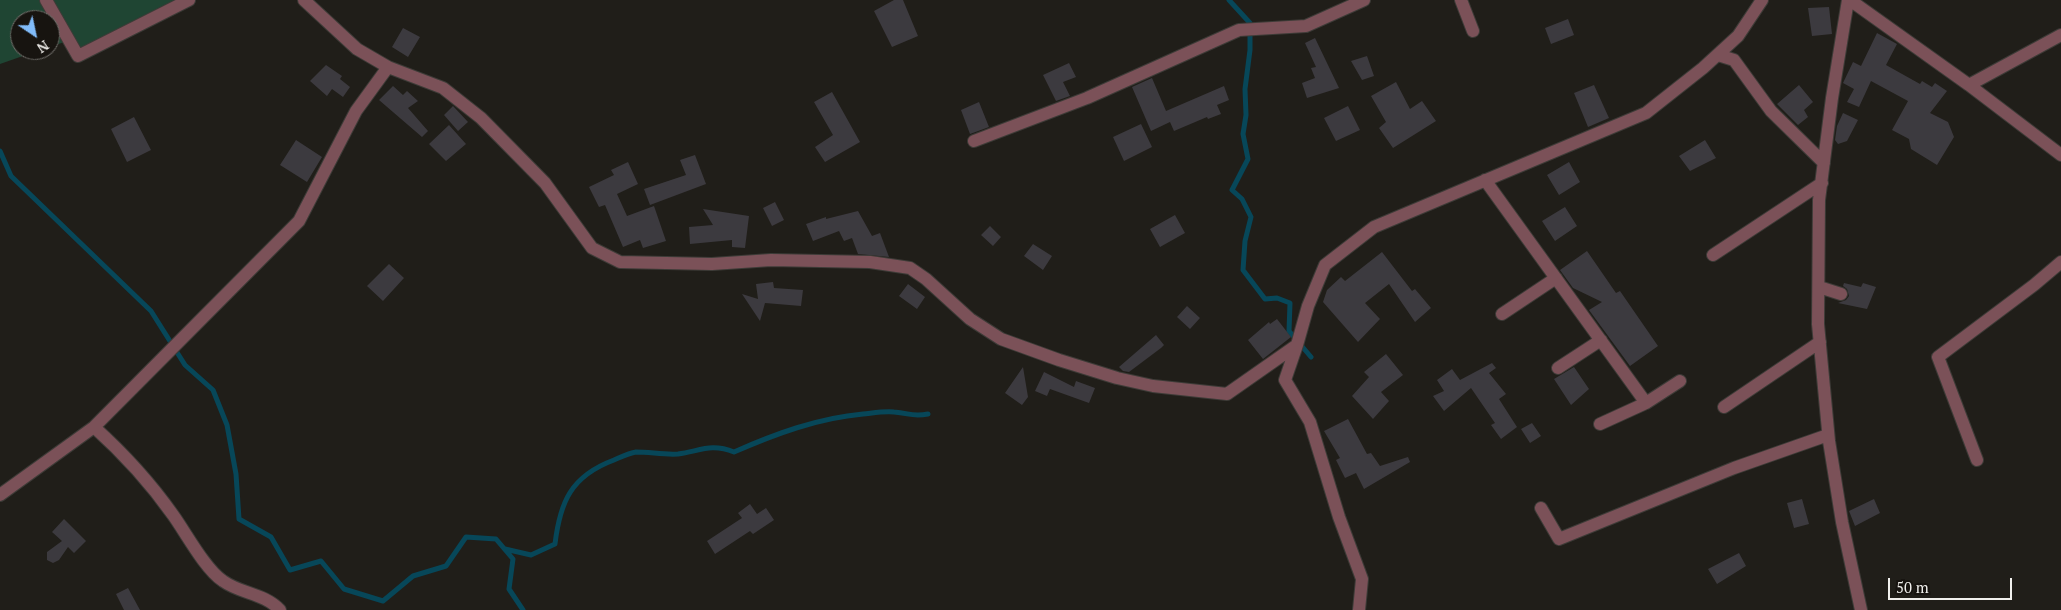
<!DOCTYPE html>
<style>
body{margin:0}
#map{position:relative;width:2061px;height:610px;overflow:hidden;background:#201e19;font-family:"PT Serif",serif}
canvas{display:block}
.north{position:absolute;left:10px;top:10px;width:50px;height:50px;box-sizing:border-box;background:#171410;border:1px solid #6e6c68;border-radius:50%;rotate:146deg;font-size:14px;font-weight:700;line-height:20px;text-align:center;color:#f1f0ed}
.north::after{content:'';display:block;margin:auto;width:18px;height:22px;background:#81bcfa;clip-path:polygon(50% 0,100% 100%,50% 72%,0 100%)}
.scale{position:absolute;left:1888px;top:578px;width:124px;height:22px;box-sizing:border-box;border:2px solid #f1f0ed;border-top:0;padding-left:6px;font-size:15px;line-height:18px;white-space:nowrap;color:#f1f0ed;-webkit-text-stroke:4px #171410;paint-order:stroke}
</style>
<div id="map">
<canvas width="2061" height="610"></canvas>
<div class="north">N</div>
<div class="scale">50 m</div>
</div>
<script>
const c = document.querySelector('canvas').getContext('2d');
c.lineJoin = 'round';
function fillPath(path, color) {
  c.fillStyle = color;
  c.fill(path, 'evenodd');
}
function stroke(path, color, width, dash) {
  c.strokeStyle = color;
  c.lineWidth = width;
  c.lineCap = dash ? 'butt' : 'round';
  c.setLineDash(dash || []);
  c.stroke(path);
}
fillPath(new Path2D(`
 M 0,0 L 177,0 L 82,51 L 70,40 L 50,47 L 50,20 L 20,20 L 20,50 L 40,50 L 0,64 Z`), '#1f4533');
stroke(new Path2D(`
 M 1229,0 L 1250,23 L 1250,50 L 1245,89 L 1246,115 L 1243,134 L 1248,159 L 1232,190 L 1242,199 L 1251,217 L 1245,241 L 1243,270 L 1265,299 L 1277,298 L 1290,303 L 1289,331 L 1311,357
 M 0,151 L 11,176 L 151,311 L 185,365 L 213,390 L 227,425 L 236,474 L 239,519 L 271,537 L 290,570 L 321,561 L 344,589 L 383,601 L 413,576 L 446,566 L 466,537 L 496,539 L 513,559 L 509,589 L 523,610
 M 505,549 L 531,555 L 555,544 C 560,502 571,476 614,460 C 621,457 629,453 636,452 C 650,452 664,455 678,454 C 700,451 711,443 734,452 C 775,434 818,418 863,414 C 873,413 884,411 894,412 C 910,413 911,417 928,414`), '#074759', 5);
fillPath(new Path2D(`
 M 894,0 L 903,0 L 918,36 L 892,47 L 874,11 Z
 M 1829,7 L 1832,34 L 1812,36 L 1808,8 Z
 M 1568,19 L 1574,35 L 1551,44 L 1545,28 Z
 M 403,28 L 420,37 L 408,57 L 392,47 Z
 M 1877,33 L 1897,44 L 1886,65 L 1920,84 L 1922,81 L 1932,87 L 1935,83 L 1947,91 L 1930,113 L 1948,122 L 1954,137 L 1937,165 L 1911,149 L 1909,139 L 1892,130 L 1908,101 L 1871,81 L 1859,107 L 1847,102 L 1854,89 L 1843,83 L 1853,62 L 1861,66 Z
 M 1315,38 L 1339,88 L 1307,98 L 1302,83 L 1315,78 L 1311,68 L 1316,67 L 1305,43 Z
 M 1367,56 L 1374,76 L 1362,80 L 1351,61 Z
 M 1069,63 L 1076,77 L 1063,82 L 1070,96 L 1056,101 L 1043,75 Z
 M 326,65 L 342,76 L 340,79 L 350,87 L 343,97 L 332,89 L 327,96 L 310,81 Z
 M 1152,78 L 1166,111 L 1224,86 L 1229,100 L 1217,105 L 1221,114 L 1208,119 L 1207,117 L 1174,131 L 1170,122 L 1151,131 L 1132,87 Z
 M 1396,82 L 1410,109 L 1422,101 L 1436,121 L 1393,148 L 1379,128 L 1386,122 L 1371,96 Z
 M 1594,85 L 1609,118 L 1588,127 L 1574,93 Z
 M 1799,85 L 1813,102 L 1804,110 L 1808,117 L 1798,125 L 1777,104 Z
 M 393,86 L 403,95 L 407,91 L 418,101 L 408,108 L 428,131 L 422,137 L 379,100 Z
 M 832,92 L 860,142 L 825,162 L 815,147 L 833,135 L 814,102 Z
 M 979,102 L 989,127 L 970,134 L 961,110 Z
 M 453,106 L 468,122 L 458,131 L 444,115 Z
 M 1348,106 L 1360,130 L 1336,141 L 1324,118 Z
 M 1843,113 L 1858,120 L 1847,141 L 1838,144 L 1835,140 L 1837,126 Z
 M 134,117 L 151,150 L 127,162 L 111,129 Z
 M 1141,124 L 1152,147 L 1124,161 L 1113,137 Z
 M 449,125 L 466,144 L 446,161 L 429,144 Z
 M 296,140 L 322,157 L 307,182 L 280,165 Z
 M 1705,140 L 1716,158 L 1690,171 L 1679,156 Z
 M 695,155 L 706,184 L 650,205 L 644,189 L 686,175 L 680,160 Z
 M 628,162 L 638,184 L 617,194 L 627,216 L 654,206 L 666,241 L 643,248 L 640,240 L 623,247 L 605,205 L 599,207 L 589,187 L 614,175 L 611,170 Z
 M 1569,162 L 1580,182 L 1559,195 L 1547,175 Z
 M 775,202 L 784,220 L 772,226 L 763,208 Z
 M 1565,207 L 1577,226 L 1555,241 L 1542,221 Z
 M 703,209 L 749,216 L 745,248 L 732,247 L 732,240 L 690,244 L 689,227 L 713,225 Z
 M 858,211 L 872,236 L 880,233 L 889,257 L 858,254 L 852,238 L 844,241 L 839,231 L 813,241 L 806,224 L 826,217 L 826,219 Z
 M 1175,215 L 1185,233 L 1160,247 L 1150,229 Z
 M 990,226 L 1001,237 L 993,246 L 981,235 Z
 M 1033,244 L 1052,256 L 1043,270 L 1024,256 Z
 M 1587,251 L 1616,293 L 1620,291 L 1658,346 L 1630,366 L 1589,310 L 1602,302 L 1573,288 L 1560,270 Z
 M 1382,252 L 1412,291 L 1415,289 L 1431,308 L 1415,322 L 1389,284 L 1365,303 L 1380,319 L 1358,342 L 1323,302 L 1327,290 L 1341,277 L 1345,281 Z
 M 389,264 L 404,278 L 383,301 L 367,286 Z
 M 773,282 L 774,288 L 803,290 L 801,306 L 765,303 L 760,321 L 742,294 L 758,299 L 756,284 Z
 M 1844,283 L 1861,287 L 1863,283 L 1876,287 L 1867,309 L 1838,303 L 1846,300 L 1849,296 L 1847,289 L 1843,286 Z
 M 908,284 L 925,297 L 917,309 L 899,296 Z
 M 1187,306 L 1200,318 L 1190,329 L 1177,317 Z
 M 1277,319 L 1291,337 L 1263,359 L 1248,340 L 1269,322 L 1270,324 Z
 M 1156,335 L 1164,345 L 1161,348 L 1129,372 L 1123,371 L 1119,367 Z
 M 1386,354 L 1403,375 L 1381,392 L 1389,401 L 1373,419 L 1352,396 L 1369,377 L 1364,372 Z
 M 1492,363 L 1496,368 L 1489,373 L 1506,394 L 1499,399 L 1517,427 L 1501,439 L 1491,425 L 1495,423 L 1471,388 L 1444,411 L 1433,396 L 1444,391 L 1437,380 L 1452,369 L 1460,380 Z
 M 1023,367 L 1028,397 L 1022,405 L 1005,393 Z
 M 1574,367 L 1589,389 L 1571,405 L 1554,379 Z
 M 1044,372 L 1074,387 L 1076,381 L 1095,388 L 1089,403 L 1050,389 L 1047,396 L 1035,391 Z
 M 1348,419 L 1367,454 L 1371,453 L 1380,466 L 1408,457 L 1410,462 L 1364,489 L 1356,473 L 1345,478 L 1336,460 L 1340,458 L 1324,431 Z
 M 1532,423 L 1541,436 L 1530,443 L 1521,429 Z
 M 1802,499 L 1809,524 L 1794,528 L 1787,503 Z
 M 1874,499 L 1880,513 L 1855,526 L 1849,511 Z
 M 750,504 L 757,514 L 766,508 L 774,520 L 753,534 L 750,531 L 715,554 L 707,541 L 742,518 L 738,513 Z
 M 64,519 L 86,541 L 74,553 L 68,547 L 59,560 L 53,563 L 47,560 L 47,552 L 62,541 L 52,532 Z
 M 1739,553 L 1746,566 L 1717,584 L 1708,569 Z
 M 128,588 L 140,610 L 124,610 L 116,594 Z`), '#3c3a3f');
const minor = new Path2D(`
 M 46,0 L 78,56 L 189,0
 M 1461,0 L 1473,31
 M 1848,0 L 1832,98 L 1819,200 L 1818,324 L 1829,441 L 1842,522 L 1861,610
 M 1850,0 L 1969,85 L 2061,155
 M 1718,55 L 1734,60 L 1771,111 L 1824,163
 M 388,67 L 443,88 L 481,118 L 545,183 L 592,248 L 620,262 L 712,264 L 771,260 L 870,262 L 910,268 L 926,279 L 970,319 L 1001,339 L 1059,360 L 1117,378 L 1153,386 L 1227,394 L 1297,345 L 1308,306 L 1325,265 L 1374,227 L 1646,113 L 1703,68 L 1738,36 L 1762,0
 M 1969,85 L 2061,35
 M 974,141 L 1087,98 L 1239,30 L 1306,26 L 1364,0
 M 1485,180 L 1646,403 L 1680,381
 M 1713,255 L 1822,183
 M 1819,287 L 1841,294
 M 1502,314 L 1556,278
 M 1297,345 L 1285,380 L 1310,422 L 1339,517 L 1362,579 L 1359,610
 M 1558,368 L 1601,340
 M 1724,407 L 1820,342
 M 1600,424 L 1646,403
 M 94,427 C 124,454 149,481 173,515 C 186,533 205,569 223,581 C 241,594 264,593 280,610
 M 1977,460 L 1938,357 L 2034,285 L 2061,262
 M 0,495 L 94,427 L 299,221 L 356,111 L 388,67 L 357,49 L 304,0
 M 1541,508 L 1559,539 L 1734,468 L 1828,435`);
stroke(minor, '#3d3b37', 14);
stroke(minor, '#7b5158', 12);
</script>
